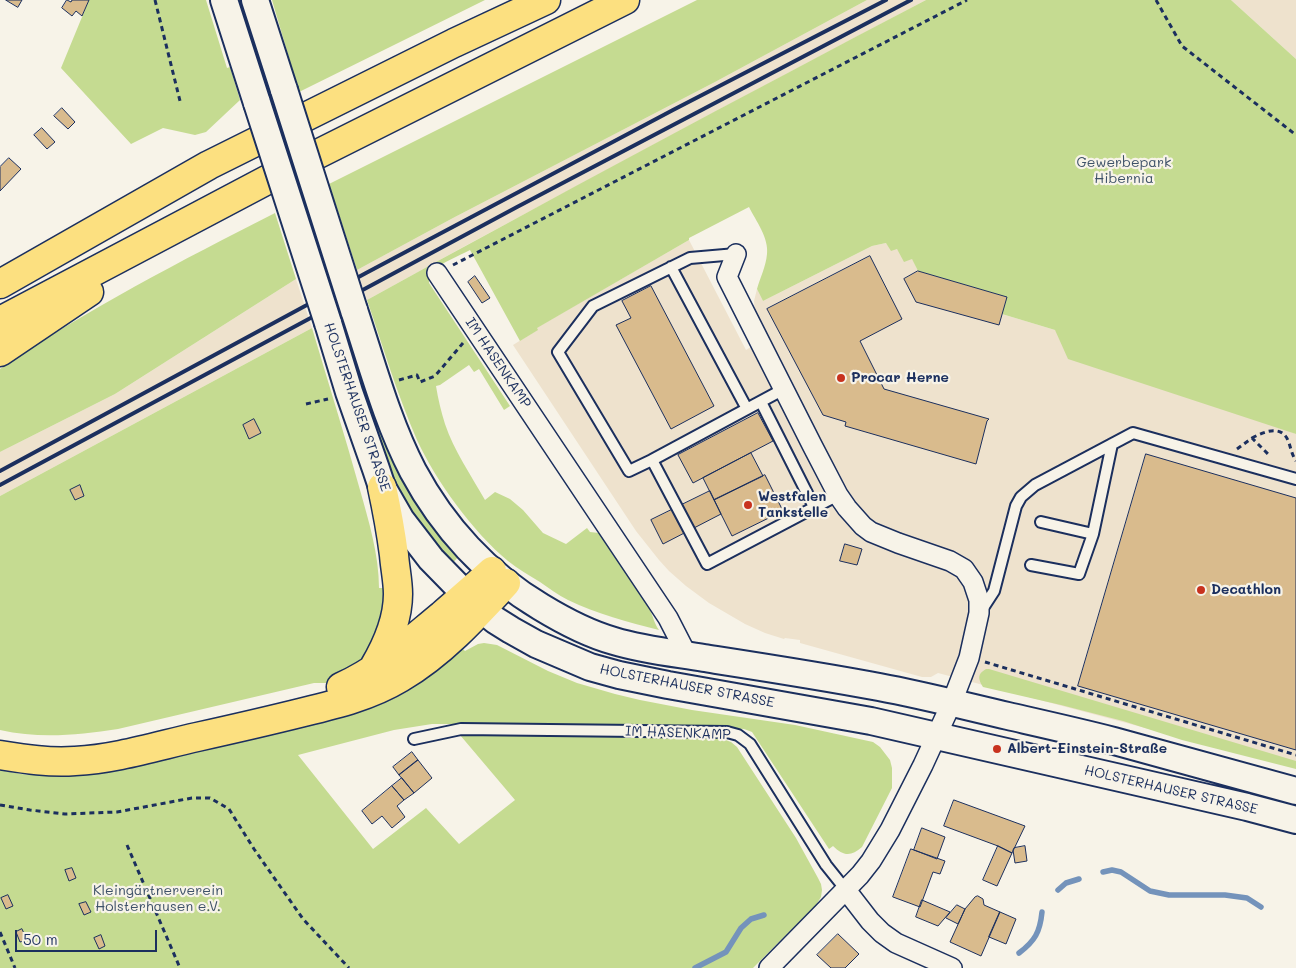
<!DOCTYPE html>
<meta charset="utf-8">
<style>
body{margin:0}
#map{position:relative;width:1296px;height:968px;overflow:hidden;background:#f7f3e8;font-family:Mali,sans-serif}
canvas{display:block}
.scale{position:absolute;left:15px;top:930px;width:142px;height:22px;box-sizing:border-box;border:2px solid #1b2f5e;border-top:0;padding-left:6px;font-size:15px;line-height:18px;white-space:nowrap;color:#1b2f5e;-webkit-text-stroke:4px #f7f3e8;paint-order:stroke}
</style>
<div id="map">
<canvas width="1296" height="968"></canvas>
<div class="scale">50 m</div>
</div>
<script>
const c = document.querySelector('canvas').getContext('2d');
c.lineJoin = 'round';
function fillPath(path, color) {
  c.fillStyle = color;
  c.fill(path, 'evenodd');
}
function stroke(path, color, width, dash) {
  c.strokeStyle = color;
  c.lineWidth = width;
  c.lineCap = dash ? 'butt' : 'round';
  c.setLineDash(dash || []);
  c.stroke(path);
}
function label(font, color, halo, rows, align = 'center') {
  c.font = font + ' Mali,sans-serif';
  c.lineWidth = 4.5;
  c.setLineDash([]);
  c.textBaseline = 'middle';
  c.strokeStyle = halo;
  c.fillStyle = color;
  for (const [text, x, y, turn = 0] of rows) {
    c.save();
    c.translate(x, y);
    c.rotate((+turn || 0) * Math.PI / 180);
    c.textAlign = isNaN(turn) ? turn : align;
    if (halo) c.strokeText(text, 0, 0);
    c.fillText(text, 0, 0);
    c.restore();
  }
}
fillPath(new Path2D(`
 M 867,0 L 926,0 L 726,106 L 465,246 L 367,300 L 357,270 L 453,218 L 715,82 Z
 M 1231,0 L 1296,0 L 1296,59 Z
 M 689,240 L 746,350 L 767,337 L 755,313 L 754,301 L 757,289 L 763,301 L 872,246 L 886,243 L 912,258 L 918,271 L 1007,297 L 1002,314 L 1055,330 L 1296,434 L 1296,768 L 938,673 L 931,677 L 922,677 L 800,643 L 800,640 L 785,638 L 784,639 L 765,633 L 745,624 L 709,603 L 686,586 L 669,571 L 659,560 L 636,531 L 513,345 L 537,330 L 536,328 Z
 M 296,279 L 312,328 L 0,496 L 0,452 L 115,394 Z`), '#eee2cd');
fillPath(new Path2D(`
 M 89,0 L 206,0 L 227,68 L 230,67 L 240,100 L 206,132 L 195,135 L 163,128 L 131,144 L 61,68 Z
 M 234,0 L 245,0 L 274,94 L 264,99 Z
 M 272,0 L 485,0 L 299,92 Z
 M 697,0 L 867,0 L 715,82 L 453,218 L 357,270 L 329,184 Z
 M 926,0 L 1231,0 L 1296,59 L 1296,434 L 1068,359 L 1055,330 L 1002,314 L 1007,297 L 918,271 L 912,259 L 904,262 L 897,249 L 891,251 L 886,243 L 872,246 L 763,301 L 757,289 C 760,278 766,266 767,254 C 769,238 756,221 749,207 L 689,238 L 689,240 L 537,328 L 538,330 L 520,341 L 470,250 C 459,256 442,262 433,271 C 429,274 429,279 429,283 L 510,406 L 504,410 L 479,369 L 474,372 L 469,365 L 440,385 L 436,386 C 438,399 441,411 445,424 C 454,451 471,475 485,500 L 495,492 L 510,499 L 523,510 L 543,533 L 566,544 L 587,528 L 590,532 L 599,533 L 650,610 C 653,616 654,623 659,630 C 628,622 597,614 568,600 C 558,595 549,588 540,582 C 529,575 518,569 508,561 C 473,532 436,481 417,440 C 397,394 383,347 367,300 C 552,198 739,98 926,0 Z
 M 275,213 L 296,279 L 115,394 L 0,452 L 0,369 C 87,309 181,261 275,213 Z
 M 346,314 L 460,555 L 450,566 L 422,531 L 395,486 L 336,319 Z
 M 312,328 C 328,382 345,436 360,490 C 369,522 379,555 379,588 L 388,588 L 388,606 L 369,656 L 332,683 L 314,683 L 118,729 C 78,735 40,739 0,730 L 0,496 Z
 M 484,643 L 497,645 L 548,671 L 577,683 L 615,694 L 640,700 L 692,710 L 795,725 L 873,742 L 880,747 L 890,760 L 892,768 L 892,788 L 862,847 C 851,857 843,856 833,846 L 829,849 L 752,732 L 744,729 L 692,726 L 588,724 L 432,724 L 394,730 L 298,755 L 373,849 L 426,808 L 459,844 L 515,800 L 460,735 L 720,738 L 731,742 L 737,747 L 796,838 L 818,878 L 821,884 L 822,890 L 821,897 L 816,905 L 753,968 L 0,968 L 0,770 C 11,772 23,775 35,775 C 68,777 100,772 132,766 L 459,645 L 465,651 L 478,644 Z
 M 986,669 L 989,669 L 1296,761 L 1296,769 L 1182,740 L 1123,721 L 1061,705 L 983,687 C 978,679 977,674 986,669 Z`), '#c5db91');
stroke(new Path2D(`
 M 1103,872 L 1112,870 L 1121,872 L 1150,891 L 1169,895 L 1225,895 L 1247,898 L 1261,907
 M 1058,890 L 1066,883 L 1079,879
 M 1019,953 C 1035,941 1040,932 1042,912
 M 695,968 L 726,952 L 741,928 L 751,919 L 764,915`), '#7493bb', 5.5);
const building = new Path2D(`
 M 6,0 L 22,0 L 18,7 Z
 M 67,0 L 71,2 L 72,0 L 89,0 L 82,16 L 76,11 L 72,16 L 62,8 Z
 M 62,108 L 75,122 L 68,129 L 54,116 Z
 M 42,128 L 55,142 L 47,149 L 34,135 Z
 M 9,158 L 21,169 L 0,191 L 0,167 Z
 M 870,256 L 902,319 L 860,341 L 884,389 L 989,419 L 987,421 L 976,464 L 845,426 L 846,422 L 823,415 L 767,309 Z
 M 918,271 L 1007,297 L 999,325 L 916,302 L 904,279 Z
 M 475,276 L 490,298 L 482,303 L 468,282 Z
 M 651,286 L 714,406 L 671,429 L 616,325 L 631,318 L 622,301 Z
 M 758,413 L 773,441 L 693,483 L 678,455 Z
 M 254,419 L 261,433 L 249,439 L 243,425 Z
 M 751,453 L 763,476 L 714,500 L 703,478 Z
 M 1146,454 L 1296,498 L 1296,750 L 1078,686 Z
 M 765,475 L 783,511 L 732,536 L 714,500 Z
 M 80,485 L 84,496 L 75,500 L 70,490 Z
 M 710,491 L 721,514 L 663,544 L 651,520 Z
 M 845,544 L 862,549 L 857,565 L 840,561 Z
 M 412,752 L 418,760 L 399,775 L 393,767 Z
 M 418,760 L 432,778 L 414,793 L 399,775 Z
 M 402,778 L 414,793 L 404,800 L 392,786 Z
 M 392,786 L 404,800 L 397,806 L 405,817 L 392,828 L 382,816 L 372,824 L 362,811 Z
 M 954,800 L 1025,826 L 1012,853 L 998,846 L 944,826 Z
 M 922,828 L 945,837 L 937,859 L 914,850 Z
 M 998,846 L 1012,853 L 997,886 L 983,880 Z
 M 1025,846 L 1027,861 L 1015,863 L 1013,850 L 1014,848 Z
 M 911,849 L 945,861 L 940,874 L 933,872 L 920,907 L 893,897 Z
 M 72,868 L 76,878 L 69,881 L 65,870 Z
 M 8,895 L 13,906 L 6,909 L 1,898 Z
 M 978,896 L 983,899 L 984,905 L 1000,912 L 981,956 L 950,942 L 965,909 L 975,897 Z
 M 922,900 L 950,912 L 938,926 L 916,917 Z
 M 86,902 L 91,912 L 84,915 L 79,904 Z
 M 957,905 L 965,909 L 958,924 L 946,918 Z
 M 1000,912 L 1016,919 L 1006,944 L 989,937 Z
 M 22,929 L 27,940 L 20,942 L 16,932 Z
 M 838,934 L 859,954 L 845,968 L 831,968 L 817,955 Z
 M 101,935 L 105,946 L 99,949 L 94,938 Z`);
fillPath(building, '#d9bb8d');
stroke(building, '#1b2f5e', 1);
const lane = new Path2D(`
 M 671,267 L 747,409
 M 784,389 L 652,460 L 707,564 L 838,495
 M 761,402 L 814,507
 M 652,460 L 629,471 L 558,352 L 593,306 L 690,258 L 736,254
 M 1093,534 L 1112,444
 M 1031,565 L 1079,574 L 1093,534 L 1041,522
 M 981,611 L 994,591 L 1016,506 L 1021,497 L 1035,485 L 1133,433 L 1296,479
 M 414,739 L 461,729 L 727,732 L 738,735 L 750,744 L 826,865 L 846,890`);
const street = new Path2D(`
 M 736,254 L 727,277 L 812,445 L 838,495 L 847,508 L 863,526 L 871,532 L 898,543 L 950,561 L 964,569 L 973,582 L 979,600 L 979,613 L 969,658 L 952,702 L 923,765 L 890,830 L 871,861 L 860,875 L 769,968
 M 437,273 L 668,618 L 687,655
 M 846,890 L 870,921 L 882,933 L 896,943 L 952,968`);
const secondary = new Path2D(`
 M 224,0 L 257,103
 M 255,0 L 284,90
 M 354,310 C 372,364 387,421 413,471 C 443,527 487,575 541,607 C 564,621 589,634 614,641 C 644,650 674,653 704,658 C 762,667 821,676 879,687 C 922,695 965,706 1008,716 C 1043,724 1079,732 1114,741 C 1174,757 1235,774 1296,791
 M 328,323 L 349,392 L 376,469 L 382,487 L 401,520 L 431,559 L 473,602 L 495,620 L 511,630 L 536,644 L 590,667 L 619,675 L 668,685 L 871,721 L 1247,807 L 1296,820`);
const highway = new Path2D(`
 M 0,284 L 209,165 L 454,43 L 546,0
 M 0,321 L 284,171 L 625,0
 M 0,352 L 89,292
 M 374,667 C 387,645 398,620 398,594 C 398,581 395,568 394,555 C 391,532 387,510 382,487
 M 341,687 C 381,669 409,642 442,615 C 459,600 476,586 492,571
 M 0,755 C 25,759 50,763 75,761 C 116,759 157,746 197,737 C 233,729 268,721 304,712 C 337,704 370,696 400,678 C 441,654 474,618 506,583`);
stroke(lane, '#1b2f5e', 14);
stroke(street, '#1b2f5e', 22);
stroke(secondary, '#1b2f5e', 30);
stroke(highway, '#1b2f5e', 31);
stroke(new Path2D(`
 M 155,0 L 180,101
 M 1156,0 L 1182,46 L 1296,135
 M 453,265 L 967,0
 M 399,380 L 417,375 L 420,382 L 435,376 L 463,343
 M 306,404 L 328,399
 M 1252,438 C 1265,431 1283,424 1289,443 C 1291,449 1292,455 1296,461
 M 1237,449 L 1252,438 L 1270,456
 M 985,662 L 1296,755
 M 0,805 L 30,810 L 65,814 L 117,812 L 192,798 L 210,798 L 229,809 L 254,849 L 303,919 L 349,968
 M 127,845 L 180,968
 M 0,932 L 15,968`), '#1b2f5e', 3, [5, 4]);
stroke(lane, '#f7f3e8', 10);
stroke(street, '#f7f3e8', 19);
stroke(secondary, '#f7f3e8', 26);
stroke(highway, '#fce080', 28);
stroke(new Path2D(`
 M 0,471 L 366,273 L 673,110 L 886,0
 M 0,485 L 517,207 L 911,0`), '#1b2f5e', 4);
const secondaryBridge = new Path2D(`
 M 284,90 L 354,310
 M 257,103 L 328,323`);
stroke(secondaryBridge, '#1b2f5e', 30, []);
stroke(secondaryBridge, '#f7f3e8', 26);
for (const [x, y, r, color] of [
 [841,378,5,"#c8321e"],
 [748,505,5,"#c8321e"],
 [1201,590,5,"#c8321e"],
 [997,749,5,"#c8321e"]
]) {
  const dot = new Path2D();
  dot.arc(x, y, r, 0, 2 * Math.PI);
  c.fillStyle = color;
  c.fill(dot);
  stroke(dot, '#f7f3e8', 2);
}
label('14px', '#3d5168', '#f7f3e8', [
 ["Gewerbepark",1124,163],
 ["Hibernia",1124,179],
 ["Kleingärtnerverein",158,891],
 ["Holsterhausen e.V.",158,907]
]);
label('14px', '#1b2f5e', '#f7f3e8', [
 ["IM HASENKAMP",498,363,56],
 ["HOLSTERHAUSER STRASSE",357,407,71],
 ["HOLSTERHAUSER STRASSE",687,686,11],
 ["IM HASENKAMP",678,733,2],
 ["HOLSTERHAUSER STRASSE",1171,790,13]
]);
label('bold 14px', '#1b2f5e', '#f7f3e8', [
 ["Procar Herne",851,378],
 ["Westfalen",758,497],
 ["Tankstelle",758,513],
 ["Decathlon",1211,590],
 ["Albert-Einstein-Straße",1007,749]
], 'left');
</script>
